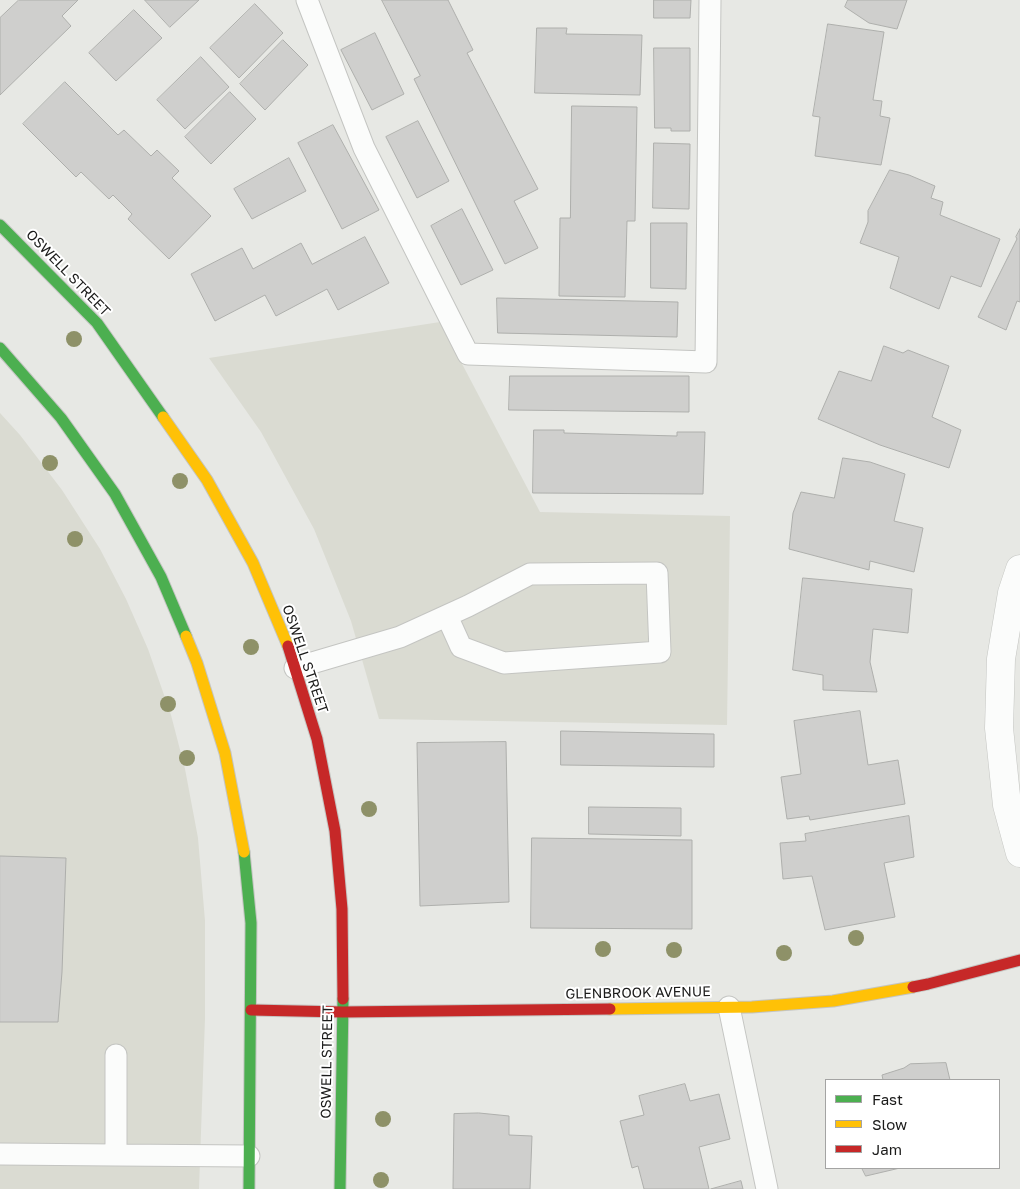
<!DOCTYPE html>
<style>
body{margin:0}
#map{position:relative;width:1020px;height:1189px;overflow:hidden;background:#e7e8e4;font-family:"Golos Text",sans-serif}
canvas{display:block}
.legend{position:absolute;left:825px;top:1079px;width:175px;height:90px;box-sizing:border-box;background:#fff;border:1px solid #a4a4a3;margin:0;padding:6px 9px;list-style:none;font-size:15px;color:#1b1b1a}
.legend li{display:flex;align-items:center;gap:10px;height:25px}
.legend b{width:25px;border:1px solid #a4a4a3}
</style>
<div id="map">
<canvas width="1020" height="1189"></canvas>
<ul class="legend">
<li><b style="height:6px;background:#4caf50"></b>Fast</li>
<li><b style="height:6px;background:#ffc107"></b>Slow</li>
<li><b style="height:6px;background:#c62828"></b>Jam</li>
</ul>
</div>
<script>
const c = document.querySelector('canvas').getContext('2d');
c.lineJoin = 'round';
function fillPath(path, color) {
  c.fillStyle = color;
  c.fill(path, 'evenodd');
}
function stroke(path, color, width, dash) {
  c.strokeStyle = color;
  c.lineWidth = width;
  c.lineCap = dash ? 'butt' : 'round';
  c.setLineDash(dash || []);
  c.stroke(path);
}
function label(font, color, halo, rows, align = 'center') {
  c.font = font + ' "Golos Text",sans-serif';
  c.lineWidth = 4;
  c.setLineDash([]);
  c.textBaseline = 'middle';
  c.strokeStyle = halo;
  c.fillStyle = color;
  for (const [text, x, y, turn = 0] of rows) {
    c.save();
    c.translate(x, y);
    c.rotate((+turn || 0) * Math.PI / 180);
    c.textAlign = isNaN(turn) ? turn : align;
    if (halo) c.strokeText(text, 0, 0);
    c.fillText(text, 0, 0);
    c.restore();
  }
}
fillPath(new Path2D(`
 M 440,322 L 540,512 L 730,516 L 727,725 L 379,719 L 351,621 L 314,529 L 261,432 L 209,358 Z
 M 0,413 L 20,435 L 62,490 L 100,549 L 126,599 L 148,649 L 171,715 L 185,769 L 198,838 L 205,921 L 205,1018 L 199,1189 L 0,1189 Z`), '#dadbd2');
const building = new Path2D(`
 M 19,0 L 78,0 L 62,16 L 71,26 L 0,95 L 0,18 Z
 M 145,0 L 199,0 L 170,27 Z
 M 382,0 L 448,0 L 473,50 L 467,53 L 538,189 L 514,201 L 538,248 L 505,264 L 414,79 L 420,76 Z
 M 654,0 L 691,0 L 690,18 L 654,18 Z
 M 848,0 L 907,0 L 897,29 L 869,23 L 845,7 Z
 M 255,4 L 283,33 L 239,78 L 210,48 Z
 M 134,10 L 162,38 L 116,81 L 89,53 Z
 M 828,24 L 884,32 L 873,100 L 882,101 L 880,116 L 890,118 L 881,165 L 815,156 L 820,117 L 813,116 Z
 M 537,28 L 567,28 L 566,34 L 642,35 L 640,95 L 535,93 Z
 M 375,33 L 404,94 L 372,110 L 341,50 Z
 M 283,40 L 308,65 L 265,110 L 240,84 Z
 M 654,48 L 690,48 L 690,131 L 671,131 L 671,128 L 655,128 Z
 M 201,57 L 229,87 L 185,129 L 157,100 Z
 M 65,82 L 118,135 L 124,130 L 151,156 L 157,150 L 179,171 L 172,178 L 211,216 L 169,259 L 128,219 L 132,214 L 113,195 L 109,199 L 81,172 L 76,177 L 23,124 Z
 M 230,92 L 256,119 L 211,164 L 185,137 Z
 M 572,106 L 637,107 L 635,221 L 627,221 L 625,297 L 559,296 L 560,218 L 570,218 Z
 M 418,121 L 449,181 L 417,198 L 386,137 Z
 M 333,125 L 379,210 L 342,229 L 298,143 Z
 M 654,143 L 690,144 L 689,209 L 653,208 Z
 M 289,158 L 306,191 L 252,219 L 234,189 Z
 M 890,170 L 909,175 L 935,186 L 931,198 L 943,202 L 940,215 L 1000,239 L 981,287 L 951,276 L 939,309 L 890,288 L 899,257 L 860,243 L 868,222 L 868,211 Z
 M 462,209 L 493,270 L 461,285 L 431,226 Z
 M 651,223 L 687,223 L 686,289 L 651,288 Z
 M 1020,229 L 1020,302 L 1017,301 L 1006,330 L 978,317 L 1017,239 L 1016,237 Z
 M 365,237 L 389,283 L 338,310 L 327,289 L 276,316 L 265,295 L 215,321 L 191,274 L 242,248 L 253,269 L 301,243 L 312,264 Z
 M 497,298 L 678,302 L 677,337 L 498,333 Z
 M 884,346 L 903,353 L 908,350 L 949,366 L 932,417 L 961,430 L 949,468 L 880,445 L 818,419 L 839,371 L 871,381 Z
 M 510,376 L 689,376 L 689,412 L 509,410 Z
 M 534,430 L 564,430 L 564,433 L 677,436 L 677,432 L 705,432 L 703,494 L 533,493 Z
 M 843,458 L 870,462 L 905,474 L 894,521 L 923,528 L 914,572 L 870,561 L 869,570 L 789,549 L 793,513 L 801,492 L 834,498 Z
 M 803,578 L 837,581 L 912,589 L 908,633 L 873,629 L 870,662 L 877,692 L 823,690 L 823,675 L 793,670 Z
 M 860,711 L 868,765 L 898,760 L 905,804 L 810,820 L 809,816 L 787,819 L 781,777 L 801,774 L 794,721 Z
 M 561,731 L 714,734 L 714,767 L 561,765 Z
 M 506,742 L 509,902 L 420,906 L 417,743 Z
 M 589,807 L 681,808 L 681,836 L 589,834 Z
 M 909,816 L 914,857 L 884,863 L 895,917 L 825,930 L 812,876 L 783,879 L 780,843 L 806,841 L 805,834 Z
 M 532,838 L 692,840 L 692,929 L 531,928 Z
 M 0,856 L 66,858 L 62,972 L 58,1022 L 0,1022 Z
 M 946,1063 L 950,1080 L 883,1080 L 882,1075 L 904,1068 L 910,1064 Z
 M 685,1084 L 690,1101 L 719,1094 L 730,1139 L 699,1147 L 709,1189 L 644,1189 L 638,1166 L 632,1168 L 620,1121 L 644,1115 L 639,1096 Z
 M 479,1113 L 509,1116 L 509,1135 L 532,1136 L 530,1189 L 453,1189 L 454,1114 Z
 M 862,1168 L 900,1168 L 866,1176 Z
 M 741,1181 L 743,1189 L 711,1189 Z`);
fillPath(building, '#cfcfcd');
stroke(building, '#aeafac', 1);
const lane = new Path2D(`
 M 307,0 L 364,148 L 468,354 L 706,362 L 710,0
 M 295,668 L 400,637 L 468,606 L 530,574 L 657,573 L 660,652 L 504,663 L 461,647 L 447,616
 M 729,1007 L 767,1189
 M 0,1154 L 116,1155 L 116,1055
 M 116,1155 L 249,1156`);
const street = new Path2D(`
 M 1020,569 L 1012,593 L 1001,659 L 999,728 L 1007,805 L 1020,853`);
const fast = new Path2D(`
 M 0,225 L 97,323 L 163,417
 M 0,348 L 61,418 L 115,494 L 161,577 L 186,636
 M 244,852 L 251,923 L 249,1189
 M 340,1189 L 343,999`);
const slow = new Path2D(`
 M 163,417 L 207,480 L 253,563 L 288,646
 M 186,636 L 197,663 L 225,753 L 244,852
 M 610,1009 L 752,1007 L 833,1001 L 913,987`);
const jam = new Path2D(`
 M 288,646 L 317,739 L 335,831 L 342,909 L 343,999
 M 913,987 L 928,984 L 1020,960
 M 251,1010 L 343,1012 L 610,1009`);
stroke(lane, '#c4c5c2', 23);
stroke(street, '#c4c5c2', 29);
stroke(fast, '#c4c5c2', 13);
stroke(slow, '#c4c5c2', 13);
stroke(jam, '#c4c5c2', 13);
stroke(lane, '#fbfcfb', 21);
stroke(street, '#fbfcfb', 28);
stroke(fast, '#4caf50', 11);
stroke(slow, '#ffc107', 11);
stroke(jam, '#c62828', 11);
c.fillStyle = '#8e9168';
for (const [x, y] of [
 [74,339],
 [50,463],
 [180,481],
 [75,539],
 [251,647],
 [168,704],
 [187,758],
 [369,809],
 [856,938],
 [603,949],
 [674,950],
 [784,953],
 [383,1119],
 [381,1180]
]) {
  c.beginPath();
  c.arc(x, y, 8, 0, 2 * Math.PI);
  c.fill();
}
label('14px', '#1b1b1a', '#fff', [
 ["OSWELL STREET",68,273,46],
 ["OSWELL STREET",305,659,71],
 ["GLENBROOK AVENUE",638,993,-1],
 ["OSWELL STREET",327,1062,-89]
]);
</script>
